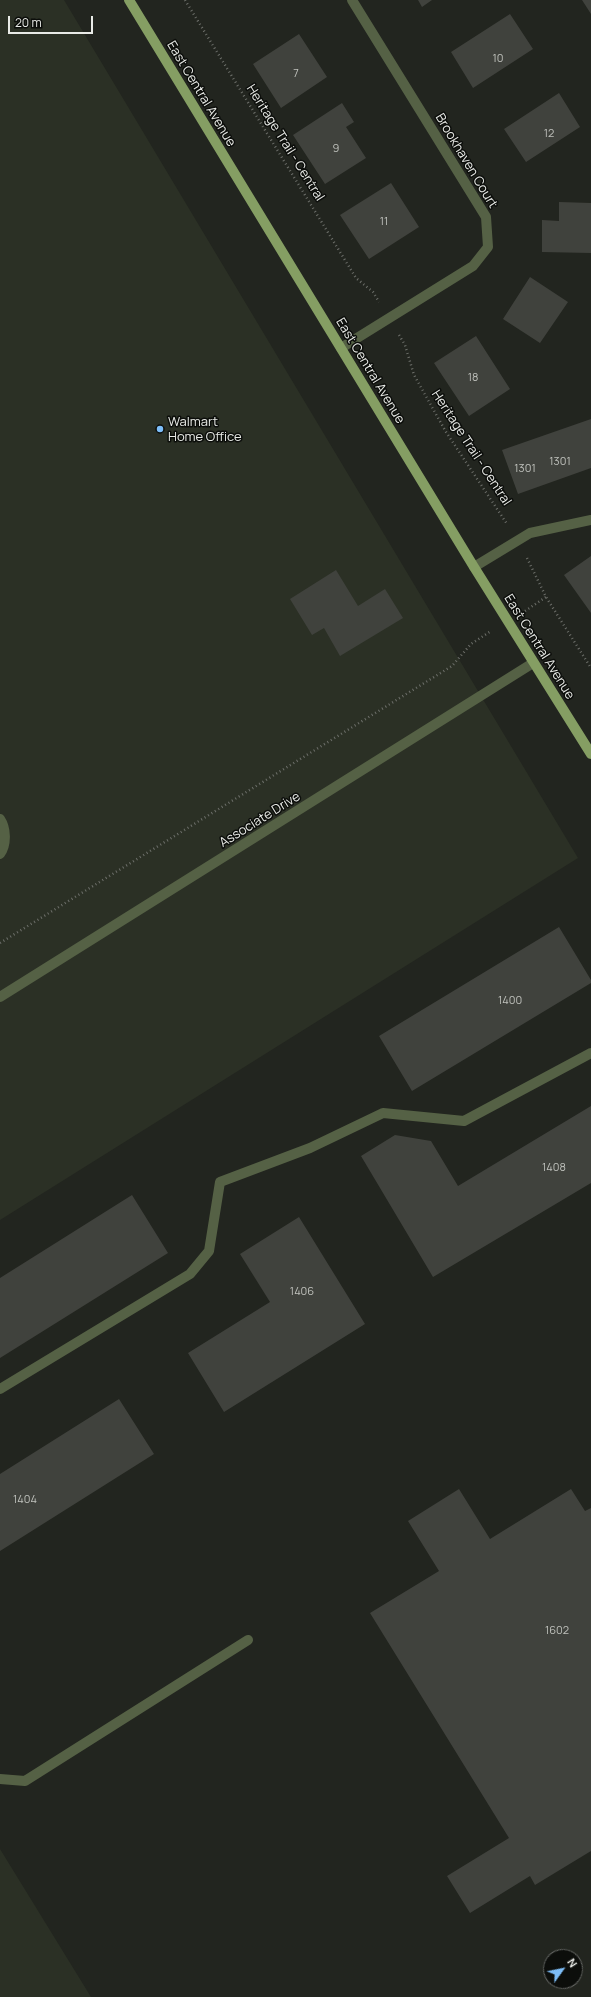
<!DOCTYPE html>
<style>
body{margin:0}
#map{position:relative;width:591px;height:1997px;overflow:hidden;background:#22251f;font-family:Manrope,sans-serif}
canvas{display:block}
.north{position:absolute;left:543px;top:1949px;width:40px;height:40px;box-sizing:border-box;background:#0c0e0b;border:1px solid #646663;border-radius:50%;rotate:57deg;font-size:11px;font-weight:700;line-height:16px;text-align:center;color:#e9ebe7}
.north::after{content:'';display:block;margin:auto;width:14px;height:18px;background:#7dbef9;clip-path:polygon(50% 0,100% 100%,50% 72%,0 100%)}
.scale{position:absolute;left:8px;top:16px;width:85px;height:18px;box-sizing:border-box;border:2px solid #e9ebe7;border-top:0;padding-left:5px;font-size:12px;line-height:14px;white-space:nowrap;color:#e9ebe7;-webkit-text-stroke:3px #0c0e0b;paint-order:stroke}
</style>
<div id="map">
<canvas width="591" height="1997"></canvas>
<div class="north">N</div>
<div class="scale">20 m</div>
</div>
<script>
const c = document.querySelector('canvas').getContext('2d');
c.lineJoin = 'round';
function fillPath(path, color) {
  c.fillStyle = color;
  c.fill(path, 'evenodd');
}
function stroke(path, color, width, dash) {
  c.strokeStyle = color;
  c.lineWidth = width;
  c.lineCap = dash ? 'butt' : 'round';
  c.setLineDash(dash || []);
  c.stroke(path);
}
function label(font, color, halo, rows, align = 'center') {
  c.font = font + ' Manrope,sans-serif';
  c.lineWidth = 3;
  c.setLineDash([]);
  c.textBaseline = 'middle';
  c.strokeStyle = halo;
  c.fillStyle = color;
  for (const [text, x, y, turn = 0] of rows) {
    c.save();
    c.translate(x, y);
    c.rotate((+turn || 0) * Math.PI / 180);
    c.textAlign = isNaN(turn) ? turn : align;
    if (halo) c.strokeText(text, 0, 0);
    c.fillText(text, 0, 0);
    c.restore();
  }
}
fillPath(new Path2D(`
 M 0,0 L 64,0 L 578,858 L 0,1220 Z
 M 0,1849 L 91,1997 L 0,1997 Z`), '#2b3025');
fillPath(new Path2D(`
 M 418,0 L 432,0 L 422,7 Z
 M 582,0 L 591,0 L 591,14 Z
 M 510,14 L 533,49 L 473,88 L 451,52 Z
 M 299,34 L 327,77 L 281,108 L 253,64 Z
 M 559,93 L 580,127 L 526,162 L 504,129 Z
 M 342,103 L 354,122 L 346,127 L 366,158 L 325,184 L 293,135 Z
 M 391,183 L 419,227 L 369,259 L 340,215 Z
 M 559,202 L 591,203 L 591,253 L 542,252 L 542,220 L 559,221 Z
 M 530,277 L 568,302 L 540,343 L 503,319 Z
 M 476,336 L 510,389 L 469,416 L 434,363 Z
 M 591,419 L 591,468 L 518,494 L 502,450 Z
 M 591,556 L 591,613 L 564,575 Z
 M 336,570 L 358,606 L 385,589 L 403,618 L 340,656 L 324,628 L 312,635 L 290,599 Z
 M 559,927 L 591,980 L 591,983 L 412,1091 L 379,1036 Z
 M 591,1106 L 591,1183 L 433,1277 L 361,1156 L 395,1135 L 431,1141 L 458,1186 Z
 M 132,1195 L 168,1253 L 0,1358 L 0,1278 Z
 M 299,1217 L 365,1324 L 224,1412 L 188,1353 L 270,1302 L 240,1254 Z
 M 119,1399 L 154,1454 L 0,1551 L 0,1474 Z
 M 459,1489 L 490,1539 L 571,1489 L 585,1511 L 591,1508 L 591,1851 L 535,1885 L 530,1876 L 470,1913 L 447,1876 L 509,1838 L 370,1613 L 439,1571 L 408,1521 Z`), '#40423d');
stroke(new Path2D(`
 M 185,0 L 356,278 L 373,292 L 379,302
 M 399,335 L 405,345 L 414,375 L 446,432 L 507,524
 M 527,558 L 546,597 L 591,668
 M 525,611 L 546,597
 M 0,943 L 452,666 L 471,644 L 491,631`), '#6d6f6a', 2.5, [1, 3]);
stroke(new Path2D(`
 M 341,348 L 473,266 L 488,247 L 486,217 L 352,0
 M 474,567 L 530,533 L 591,520
 M 0,819 C 6,828 7,844 0,854
 M 0,997 L 533,663
 M 0,1389 L 190,1274 L 209,1251 L 220,1182 L 310,1148 L 383,1113 L 464,1121 L 591,1053
 M 0,1779 L 25,1781 L 248,1640`), '#556145', 10);
stroke(new Path2D(`
 M 129,0 L 474,567 L 591,754`), '#859e63', 10);
for (const [x, y, r, color] of [
 [160,429,4,"#7dbef9"]
]) {
  const dot = new Path2D();
  dot.arc(x, y, r, 0, 2 * Math.PI);
  c.fillStyle = color;
  c.fill(dot);
  stroke(dot, '#0c0e0b', 1.5);
}
label('11px', '#bfc1bc', null, [
 ["10",498,59],
 ["7",296,74],
 ["12",549,134],
 ["9",336,149],
 ["11",384,222],
 ["18",473,378],
 ["1301",560,462],
 ["1301",525,469],
 ["1400",510,1001],
 ["1408",554,1168],
 ["1406",302,1292],
 ["1404",25,1500],
 ["1602",557,1631]
]);
label('13px', '#e9ebe7', '#0c0e0b', [
 ["East Central Avenue",201,94,59],
 ["Heritage Trail - Central",285,143,58],
 ["Brookhaven Court",466,161,59],
 ["East Central Avenue",370,371,59],
 ["Heritage Trail - Central",471,448,57],
 ["East Central Avenue",539,647,58],
 ["Associate Drive",260,820,-32]
]);
label('13px', '#e9ebe7', '#0c0e0b', [
 ["Walmart",168,422],
 ["Home Office",168,437]
], 'left');
</script>
